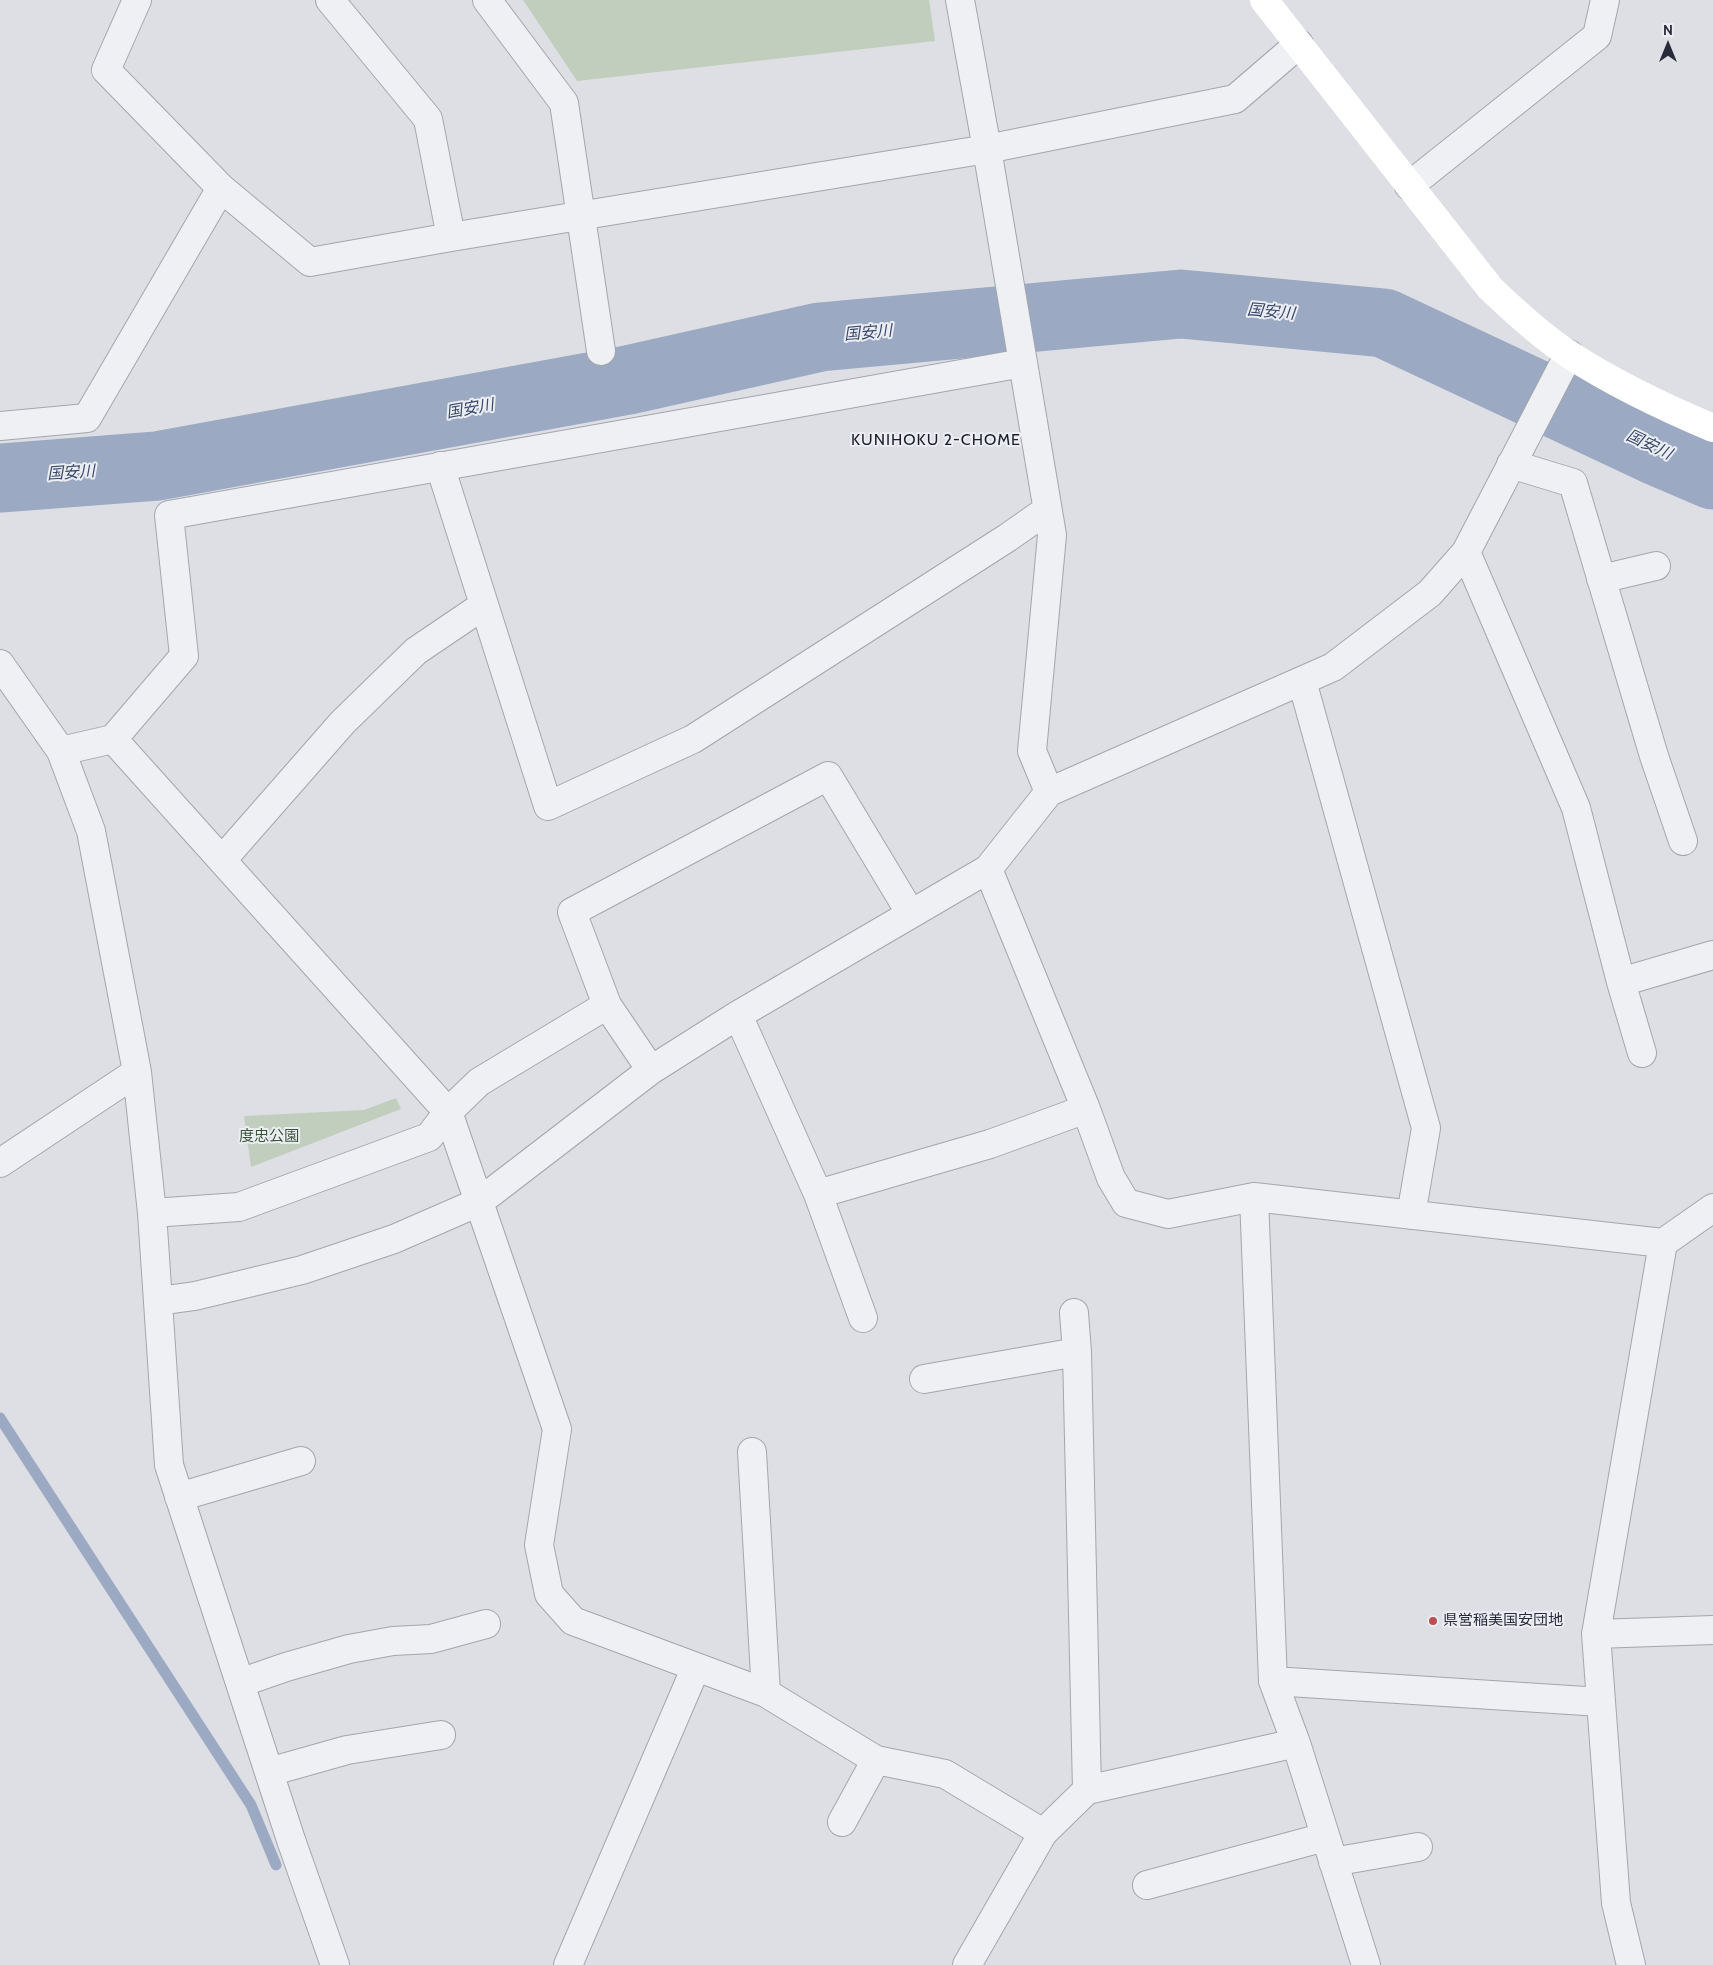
<!DOCTYPE html>
<meta charset="utf-8">
<style>
body{margin:0}
#map{position:relative;width:1713px;height:1965px;overflow:hidden;background:#dddfe5;font-family:Cabin,sans-serif}
canvas{display:block}
.north{position:absolute;left:1643px;top:20px;width:50px;height:50px;-webkit-text-stroke:4px #eceef3;paint-order:stroke;rotate:0deg;font-size:14px;font-weight:700;line-height:20px;text-align:center;color:#282c3a}
.north::after{content:'';display:block;margin:auto;width:18px;height:22px;background:#282c3a;clip-path:polygon(50% 0,100% 100%,50% 72%,0 100%)}
</style>
<div id="map">
<canvas width="1713" height="1965"></canvas>
<div class="north">N</div>
</div>
<script>
const c = document.querySelector('canvas').getContext('2d');
c.lineJoin = 'round';
function fillPath(path, color) {
  c.fillStyle = color;
  c.fill(path, 'evenodd');
}
function stroke(path, color, width, dash) {
  c.strokeStyle = color;
  c.lineWidth = width;
  c.lineCap = dash ? 'butt' : 'round';
  c.setLineDash(dash || []);
  c.stroke(path);
}
function label(font, color, halo, rows, align = 'center') {
  c.font = font + ' Cabin,"Noto Sans JP",sans-serif';
  c.lineWidth = 4;
  c.setLineDash([]);
  c.textBaseline = 'middle';
  c.strokeStyle = halo;
  c.fillStyle = color;
  for (const [text, x, y, turn = 0] of rows) {
    c.save();
    c.translate(x, y);
    c.rotate((+turn || 0) * Math.PI / 180);
    c.textAlign = isNaN(turn) ? turn : align;
    if (halo) c.strokeText(text, 0, 0);
    c.fillText(text, 0, 0);
    c.restore();
  }
}
fillPath(new Path2D(`
 M 523,0 L 929,0 L 935,41 L 577,81 Z
 M 396,1098 L 401,1109 L 251,1167 L 244,1116 L 364,1110 Z`), '#c1cebe');
stroke(new Path2D(`
 M 0,1418 L 251,1805 L 276,1865`), '#9ba9c2', 11);
stroke(new Path2D(`
 M 0,478 L 157,466 L 628,380 L 820,337 L 1181,304 L 1384,323 L 1657,451 L 1713,475`), '#9ba9c2', 69);
const street = new Path2D(`
 M 137,0 L 106,70 L 221,188 L 310,262 L 451,237 L 987,149 L 1235,99 L 1299,44
 M 330,0 L 428,119 L 451,237
 M 487,0 L 564,103 L 601,351
 M 960,0 L 987,149 L 1052,535 L 1032,751 L 1049,792
 M 1409,186 L 1597,36 L 1605,0
 M 0,426 L 87,418 L 221,188
 M 1511,464 L 1573,483 L 1654,756 L 1683,841
 M 440,466 L 548,806 L 693,739 L 1007,538 L 1047,510
 M 1466,552 L 1576,808 L 1621,982 L 1713,955
 M 1601,579 L 1656,566
 M 0,664 L 61,751 L 91,831 L 137,1072 L 152,1213 L 169,1465 L 291,1840 L 335,1965
 M 1302,681 L 1426,1128 L 1411,1215
 M 113,739 L 184,656 L 169,515 L 1023,363
 M 61,751 L 113,739 L 448,1112 L 557,1429 L 539,1545 L 549,1594 L 573,1621 L 766,1693 L 752,1452
 M 222,860 L 343,722 L 416,651 L 484,605
 M 988,869 L 1086,1109 L 1111,1178 L 1126,1203 L 1168,1214 L 1254,1197 L 1663,1243 L 1596,1634 L 1616,1903 L 1631,1965
 M 1621,982 L 1642,1053
 M 607,1005 L 572,912 L 828,776 L 911,914
 M 738,1015 L 818,1194 L 863,1318
 M 0,1163 L 137,1072
 M 818,1194 L 990,1144 L 1086,1109
 M 1254,1197 L 1273,1681 L 1296,1743 L 1366,1965
 M 152,1213 L 239,1207 L 429,1137 L 448,1112 L 479,1082 L 607,1005 L 651,1070 L 738,1015 L 988,869 L 1049,792 L 1333,667 L 1430,593 L 1466,552 L 1569,354
 M 1663,1243 L 1713,1208
 M 158,1301 L 195,1296 L 302,1270 L 394,1239 L 479,1202 L 651,1070
 M 924,1379 L 1077,1352
 M 179,1497 L 301,1461
 M 1596,1634 L 1713,1630
 M 1273,1681 L 1601,1702
 M 240,1683 L 286,1667 L 349,1649 L 393,1641 L 431,1639 L 486,1624
 M 766,1693 L 876,1760 L 945,1774 L 1043,1833
 M 269,1772 L 347,1750 L 441,1735
 M 1087,1790 L 1296,1743
 M 842,1822 L 876,1760
 M 1333,1862 L 1418,1847
 M 1147,1885 L 1325,1837
 M 568,1965 L 696,1667
 M 967,1965 L 1043,1833 L 1087,1790 L 1077,1352 L 1074,1313`);
stroke(street, '#a3a6ae', 30);
stroke(street, '#eff0f4', 28);
stroke(new Path2D(`
 M 1264,0 L 1490,288 C 1515,312 1541,336 1570,355 C 1615,384 1663,407 1713,428`), '#fff', 28);
for (const [x, y, r, color] of [
 [1433,1621,5,"#bf4d50"]
]) {
  const dot = new Path2D();
  dot.arc(x, y, r, 0, 2 * Math.PI);
  c.fillStyle = color;
  c.fill(dot);
  stroke(dot, '#eceef3', 2);
}
label('15px', '#395437', '#eceef3', [
 ["度忠公園",269,1137]
]);
label('15px', '#282c3a', '#eceef3', [
 ["県営稲美国安団地",1443,1621]
], 'left');
label('italic 16px', '#364769', '#eceef3', [
 ["国安川",1271,312,5],
 ["国安川",868,333,-5],
 ["国安川",470,409,-10],
 ["国安川",1649,445,25],
 ["国安川",71,473,-4]
]);
c.letterSpacing = '1px';
label('16px', '#1a1e2a', '#eceef3', [
 ["KUNIHOKU 2-CHOME",936,440]
]);
c.letterSpacing = '0px';
</script>
